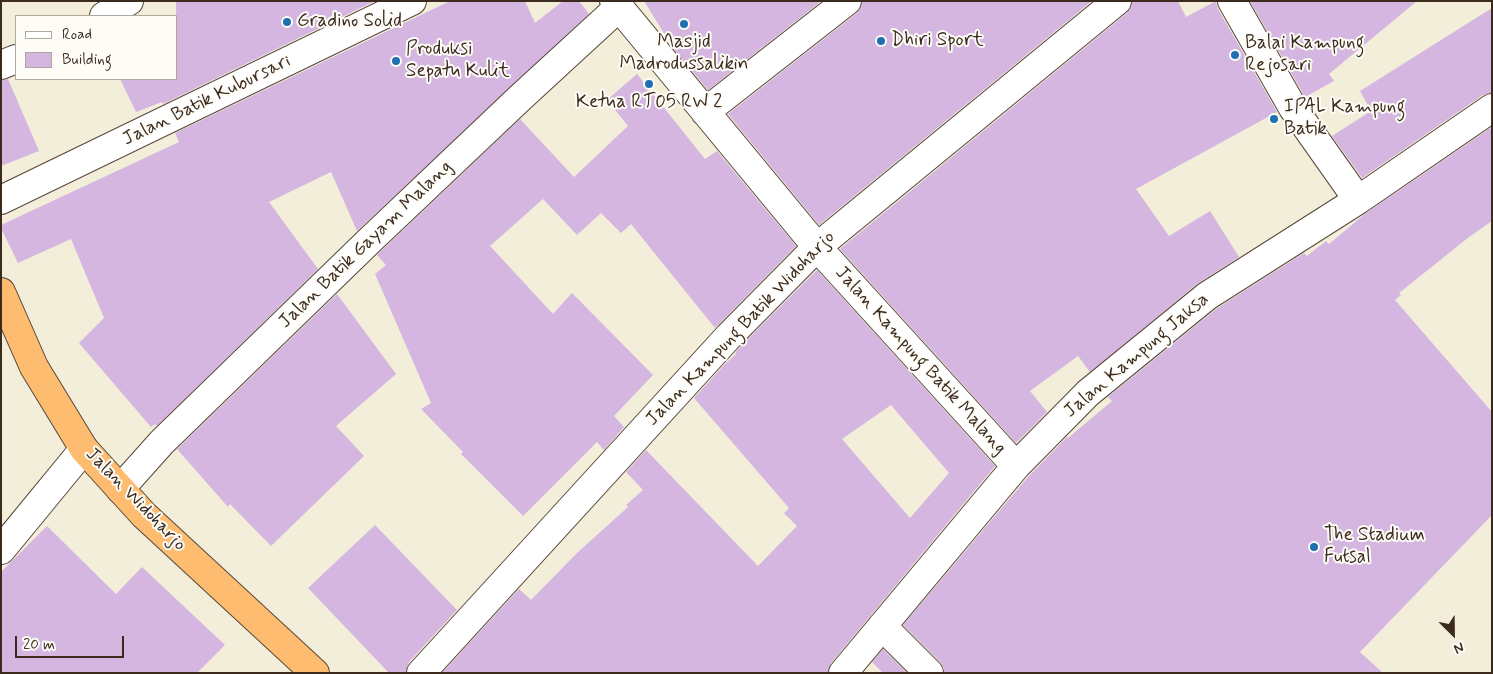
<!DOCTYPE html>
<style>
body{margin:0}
#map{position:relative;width:1493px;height:674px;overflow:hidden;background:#f3eed9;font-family:Mynerve,sans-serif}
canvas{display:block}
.frame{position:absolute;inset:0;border:2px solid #3b2a1e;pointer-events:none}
.legend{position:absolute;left:15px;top:15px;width:162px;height:65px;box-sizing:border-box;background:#fdfcf7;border:1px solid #afa8a0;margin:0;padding:6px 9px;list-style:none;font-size:15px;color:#3b2a1e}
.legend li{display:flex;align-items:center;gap:10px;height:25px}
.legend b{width:25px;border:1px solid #afa8a0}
.north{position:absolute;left:1428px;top:609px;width:50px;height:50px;-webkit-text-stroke:4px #fdfcf7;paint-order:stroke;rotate:157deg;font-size:14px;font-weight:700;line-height:20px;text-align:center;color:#3b2a1e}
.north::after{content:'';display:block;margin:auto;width:18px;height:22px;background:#3b2a1e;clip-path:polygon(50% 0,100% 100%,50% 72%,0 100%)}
.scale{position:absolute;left:15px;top:636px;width:109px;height:22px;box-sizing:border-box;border:2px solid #3b2a1e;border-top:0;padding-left:6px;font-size:15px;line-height:18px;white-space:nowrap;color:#3b2a1e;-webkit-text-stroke:4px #fdfcf7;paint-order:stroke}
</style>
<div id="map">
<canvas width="1493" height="674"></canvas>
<div class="frame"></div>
<ul class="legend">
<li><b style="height:6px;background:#fff"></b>Road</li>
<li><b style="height:14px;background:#d4b6e1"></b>Building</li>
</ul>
<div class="north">N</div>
<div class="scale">20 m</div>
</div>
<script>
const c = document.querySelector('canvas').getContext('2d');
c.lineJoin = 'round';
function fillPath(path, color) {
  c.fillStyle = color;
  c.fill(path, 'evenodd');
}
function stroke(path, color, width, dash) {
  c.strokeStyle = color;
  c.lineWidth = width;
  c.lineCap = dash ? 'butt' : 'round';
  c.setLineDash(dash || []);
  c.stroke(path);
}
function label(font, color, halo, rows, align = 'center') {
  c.font = font + ' Mynerve,sans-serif';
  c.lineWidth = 4;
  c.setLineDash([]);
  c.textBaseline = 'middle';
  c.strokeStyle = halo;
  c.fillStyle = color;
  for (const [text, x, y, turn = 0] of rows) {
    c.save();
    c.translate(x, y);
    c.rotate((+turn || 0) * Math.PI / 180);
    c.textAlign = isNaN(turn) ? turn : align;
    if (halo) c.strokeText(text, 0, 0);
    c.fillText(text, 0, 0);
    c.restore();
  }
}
fillPath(new Path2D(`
 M 176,1 L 375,1 L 163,104 L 162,102 L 136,112 L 120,79 L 176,79 Z
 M 450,1 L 525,1 L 535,23 L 563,1 L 579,1 L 589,14 L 357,231 L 331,172 L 269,202 L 318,269 L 157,426 L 155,424 L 151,427 L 79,343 L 104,318 L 71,239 L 18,263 L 1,228 L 1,225 L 179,142 L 175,133 Z
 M 644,1 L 818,1 L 819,3 L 708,90 L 675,51 Z
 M 862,1 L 1092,1 L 819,225 L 728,114 L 857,13 L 861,7 Z
 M 1132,1 L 1178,1 L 1186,17 L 1216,1 L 1218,9 L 1277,112 L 1136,189 L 1169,236 L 1210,211 L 1239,257 L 1197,284 L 1090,372 L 1078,356 L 1030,391 L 1047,412 L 1016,443 L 840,249 L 1127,13 L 1131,7 Z
 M 1250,1 L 1417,1 L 1329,74 L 1334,81 L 1305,97 Z
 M 1492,8 L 1492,93 L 1483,95 L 1362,178 L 1332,136 L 1371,111 L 1360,91 Z
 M 637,74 L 705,159 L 717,151 L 796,246 L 715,328 L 631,224 L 621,233 L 601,213 L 577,235 L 543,199 L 490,246 L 553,314 L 572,293 L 653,375 L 614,416 L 624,427 L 604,450 L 597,442 L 523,516 L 461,454 L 463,452 L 421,409 L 431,403 L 375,274 L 386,265 L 377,255 L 520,119 L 574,177 L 628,126 L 607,100 Z
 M 8,79 L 39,151 L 1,166 L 1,80 Z
 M 1492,127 L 1492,221 L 1469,237 L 1399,293 L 1401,295 L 1395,300 L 1492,412 L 1492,515 L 1360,652 L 1383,673 L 944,673 L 944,668 L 940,662 L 903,625 L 1028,477 L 1067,437 L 1068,438 L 1112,401 L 1108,397 L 1216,309 L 1304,253 L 1307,256 L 1326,241 L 1329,244 L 1366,213 Z
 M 817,270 L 995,466 L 831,663 L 828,672 L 442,673 L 519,589 L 531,600 L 577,553 L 628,507 L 626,505 L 643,490 L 626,472 L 646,450 L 758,566 L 797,526 L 784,513 L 789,508 L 694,398 L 725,364 L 736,354 L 735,353 L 740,347 ZM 891,405 L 949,473 L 910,518 L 842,439 Z
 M 337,294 L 396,374 L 336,426 L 364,456 L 271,546 L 230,504 L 228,507 L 177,449 Z
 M 375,525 L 457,610 L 409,662 L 406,673 L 389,673 L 308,588 Z
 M 47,526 L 116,594 L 142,567 L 225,645 L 197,673 L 1,673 L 1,572 Z
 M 883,649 L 907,673 L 883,673 L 872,662 Z`), '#d4b6e1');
const minor = new Path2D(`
 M 614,1 L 817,247 L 1016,466
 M 1232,1 L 1293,108 L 1358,200
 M 104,16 L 129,1
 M 1,65 L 16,59
 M 705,112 L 847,1
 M 1,200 L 412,1
 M 120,489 L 162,442 L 368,242 L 521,97 L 619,7
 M 1,550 L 84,449
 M 882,626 L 929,673
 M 421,673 L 729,336 L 817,247 L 1117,1
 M 843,673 L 1016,466 L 1088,393 L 1207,296 L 1358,200 L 1492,108`);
const trunk = new Path2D(`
 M 1,292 L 34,367 L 84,449 L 144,515 L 315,673`);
stroke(minor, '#57473a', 30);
stroke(trunk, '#57473a', 30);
stroke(minor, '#fff', 28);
stroke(trunk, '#febc70', 28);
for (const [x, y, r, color] of [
 [287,22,5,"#1f6fb2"],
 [684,24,5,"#1f6fb2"],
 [881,41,5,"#1f6fb2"],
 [1235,55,5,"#1f6fb2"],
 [396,61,5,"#1f6fb2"],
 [649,84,5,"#1f6fb2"],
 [1274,119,5,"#1f6fb2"],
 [1314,547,5,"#1f6fb2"]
]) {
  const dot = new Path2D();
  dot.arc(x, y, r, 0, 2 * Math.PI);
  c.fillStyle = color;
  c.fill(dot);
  stroke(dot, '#fdfcf7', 2);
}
label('19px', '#3b2a1e', '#fdfcf7', [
 ["Gradino Solid",297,22],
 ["Dhiri Sport",891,41],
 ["Masjid",684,43,"center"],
 ["Madrodussalikin",684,65,"center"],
 ["Balai Kampung",1245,44],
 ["Rejosari",1245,66],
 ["Produksi",406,50],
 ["Sepatu Kulit",406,72],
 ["Ketua RT05 RW 2",649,103,"center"],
 ["IPAL Kampung",1284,108],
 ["Batik",1284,130],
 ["The Stadium",1324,536],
 ["Futsal",1324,558]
], 'left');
label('19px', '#3b2a1e', '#fdfcf7', [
 ["Jalan Batik Kubursari",207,101,-26],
 ["Jalan Batik Gayam Malang",366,245,-44],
 ["Jalan Kampung Batik Widoharjo",741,329,-46],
 ["Jalan Kampung Jaksa",1137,356,-40],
 ["Jalan Kampung Batik Malang",920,361,48],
 ["Jalan Widoharjo",135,500,46]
]);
</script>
